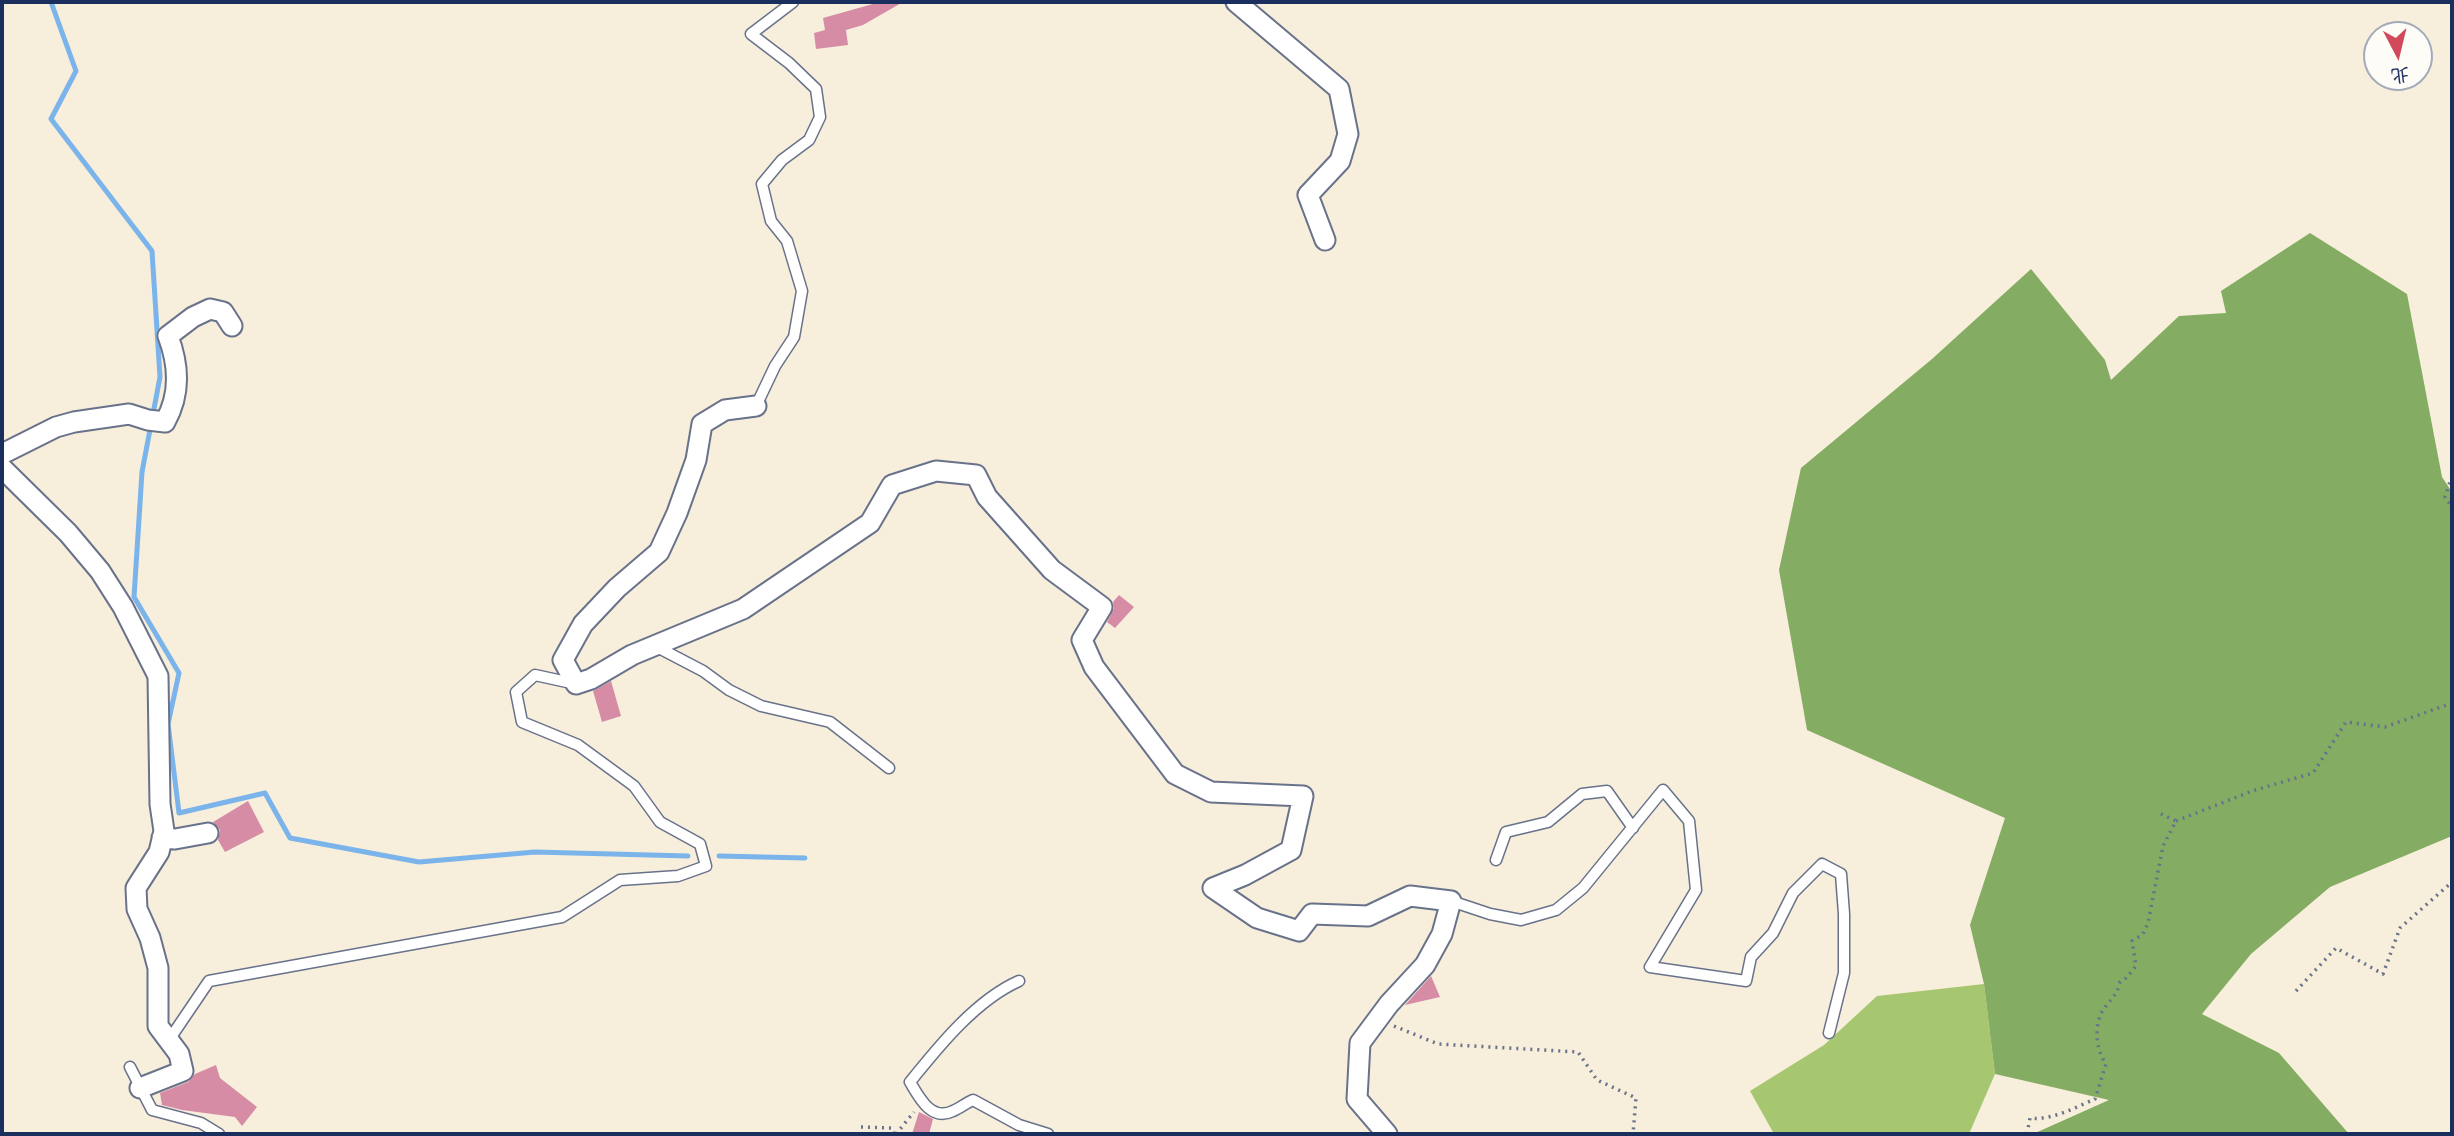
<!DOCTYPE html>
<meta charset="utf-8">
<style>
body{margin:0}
#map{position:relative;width:2454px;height:1136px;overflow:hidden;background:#f7eedc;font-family:Caveat,"LXGW WenKai TC",sans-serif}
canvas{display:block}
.frame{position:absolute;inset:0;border:4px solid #1b2f5e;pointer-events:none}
.north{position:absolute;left:2363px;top:21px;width:70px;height:70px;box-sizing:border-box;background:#fdfcf7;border:2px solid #a3aaba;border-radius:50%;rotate:173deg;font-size:19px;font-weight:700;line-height:28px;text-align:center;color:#1b2f5e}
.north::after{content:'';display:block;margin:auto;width:24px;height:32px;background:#d1495b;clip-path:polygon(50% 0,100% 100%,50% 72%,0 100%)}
</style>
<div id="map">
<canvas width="2454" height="1136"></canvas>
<div class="frame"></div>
<div class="north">北</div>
</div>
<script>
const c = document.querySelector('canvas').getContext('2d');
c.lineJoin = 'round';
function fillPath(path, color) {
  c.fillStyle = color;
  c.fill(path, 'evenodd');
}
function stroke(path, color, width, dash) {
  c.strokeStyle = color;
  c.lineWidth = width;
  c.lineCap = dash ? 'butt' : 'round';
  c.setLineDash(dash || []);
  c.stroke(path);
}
fillPath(new Path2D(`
 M 1984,984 L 1995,1074 L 1969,1134 L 1774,1134 L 1750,1091 L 1824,1045 L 1877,996 Z`), '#a6c770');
fillPath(new Path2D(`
 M 2310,233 L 2407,294 L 2442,477 L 2452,492 L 2452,836 L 2330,887 L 2251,954 L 2202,1014 L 2279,1053 L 2349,1134 L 2033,1134 L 2109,1100 L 1995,1074 L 1984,984 L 1970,925 L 2005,818 L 1807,730 L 1779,570 L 1801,468 L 1932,359 L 2031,269 L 2105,360 L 2111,380 L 2179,316 L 2226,313 L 2221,291 Z`), '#84ac62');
stroke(new Path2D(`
 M 51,2 L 76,71 L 51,119 L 152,251 L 160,377 L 142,472 L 134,597 L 179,673 L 168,724 L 179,813 L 265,793 L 290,838 L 419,862 L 535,852 L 688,856
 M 719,856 L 805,858`), '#7ab4eb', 5);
fillPath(new Path2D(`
 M 880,2 L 903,2 L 863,25 L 846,30 L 848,45 L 816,49 L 814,33 L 825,30 L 823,18 Z
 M 1119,595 L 1134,607 L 1115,628 L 1107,622 L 1114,608 L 1113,602 Z
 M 611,681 L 621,716 L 602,722 L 593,691 Z
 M 248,801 L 264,832 L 225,852 L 218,840 L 220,830 L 213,822 Z
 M 1431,976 L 1440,997 L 1405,1005 Z
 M 216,1065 L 220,1078 L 257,1107 L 242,1126 L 235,1117 L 182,1110 L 162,1105 L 160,1093 L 188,1082 L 195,1074 Z
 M 919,1112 L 933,1119 L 929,1134 L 912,1134 Z`), '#d78ca5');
const lane = new Path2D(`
 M 756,406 L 775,366 L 794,337 L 802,291 L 787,241 L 771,221 L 762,184 L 782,160 L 809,140 L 820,117 L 816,89 L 789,63 L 751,34 L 793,2
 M 657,647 L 703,671 L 729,690 L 761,706 L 830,722 L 889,768
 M 1496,860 L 1506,832 L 1548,822 L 1582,794 L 1607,791 L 1633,828
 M 1451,901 L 1490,914 L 1521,920 L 1556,910 L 1583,888 L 1663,790 L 1689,821 L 1696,890 L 1650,967 L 1746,981 L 1751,957 L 1773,933 L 1793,893 L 1822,864 L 1841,874 L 1844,914 L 1844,973 L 1829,1033
 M 1019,981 C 976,1000 939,1046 910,1082 C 919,1097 931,1122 953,1111 C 960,1108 966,1103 973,1100 L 1019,1125 L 1048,1134
 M 169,1040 L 209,981 L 562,917 L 620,880 L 678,876 L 706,866 L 700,844 L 660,822 L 634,786 L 578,745 L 522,722 L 516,692 L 535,675 L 576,684
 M 130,1067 L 152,1110 L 201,1123 L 219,1134`);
const street = new Path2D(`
 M 1236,2 L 1339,89 L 1348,134 L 1340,161 L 1308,195 L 1325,240
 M 756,406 L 725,410 L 702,424 L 696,460 L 677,513 L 659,552 L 617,588 L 583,624 L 563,660 L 576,684 L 591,679 L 632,655 L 743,609 L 870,523 L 892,485 L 936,471 L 976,475 L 987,497 L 1052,570 L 1102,607 L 1082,640 L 1094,667 L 1175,774 L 1211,792 L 1303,796 L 1291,850 L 1245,875 L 1213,888 L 1257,918 L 1299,931 L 1312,914 L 1368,916 L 1410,896 L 1451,901 L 1442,934 L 1425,965 L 1389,1004 L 1360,1043 L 1357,1099 L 1387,1134
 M 2,454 L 56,427 L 74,422 L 129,414 L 148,420 L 165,422 C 181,394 179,365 168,336 L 193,317 L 210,309 L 223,312 L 232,326
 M 2,468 L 68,533 L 100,571 L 123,607 L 158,676 L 160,804 L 164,831 L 159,852 L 136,888 L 137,909 L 150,938 L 158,968 L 158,1026 L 179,1054 L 183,1071 L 140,1088
 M 162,838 L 175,839 L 208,833`);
stroke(lane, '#68728a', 13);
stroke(street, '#68728a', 23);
stroke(new Path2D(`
 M 2452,476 L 2445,497 L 2452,507
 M 2176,821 L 2252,791 L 2313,773 L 2346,722 L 2385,727 L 2452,703
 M 2296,991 L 2336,948 L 2383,974 L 2400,928 L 2452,882
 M 1394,1026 L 1438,1044 L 1578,1052 L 1597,1080 L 1636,1098 L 1633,1134
 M 861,1127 L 892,1128 L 894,1134
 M 896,1134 L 914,1112
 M 2027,1134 L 2030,1118 C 2051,1121 2076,1107 2095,1099 L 2106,1064 C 2095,1049 2093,1021 2106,1006 C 2113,997 2117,994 2120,982 L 2126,978 L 2136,966 L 2132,941 L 2143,934 L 2148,923 L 2163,846 L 2176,821 L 2159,813`), '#68728a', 3.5, [2, 5]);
stroke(lane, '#fff', 10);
stroke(street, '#fff', 19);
</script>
